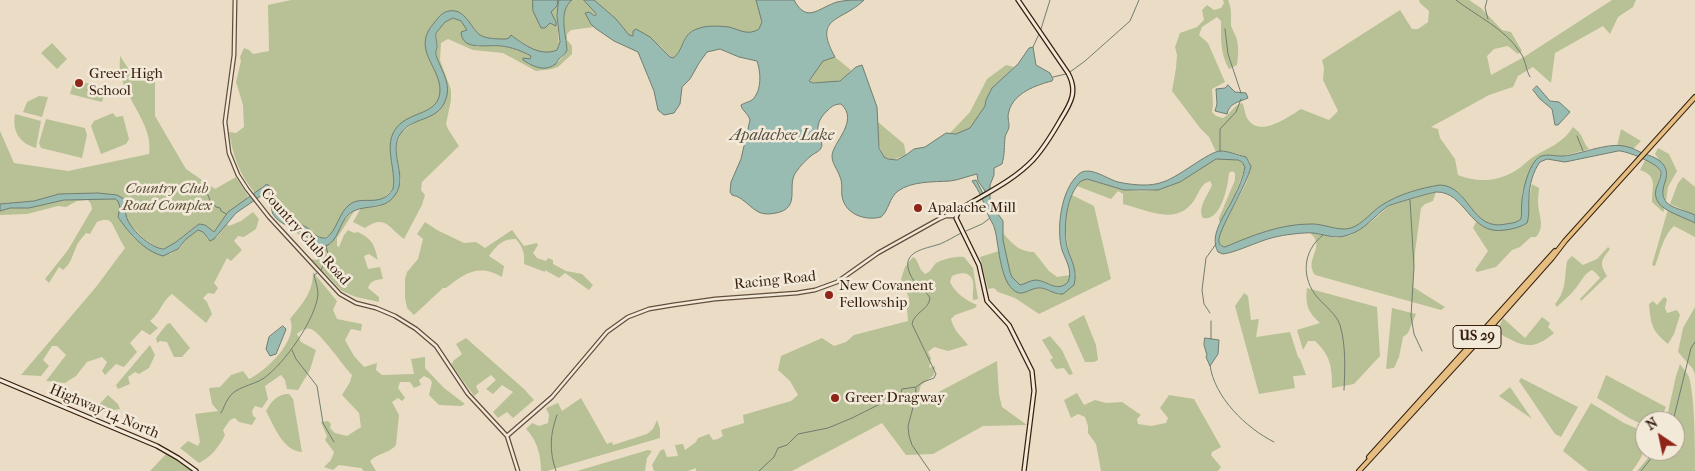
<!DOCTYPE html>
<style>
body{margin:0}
#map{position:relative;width:1695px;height:471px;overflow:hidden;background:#ebddc5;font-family:"IM FELL French Canon",serif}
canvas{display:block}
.north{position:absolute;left:1635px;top:411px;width:50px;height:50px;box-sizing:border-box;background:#f2e9d9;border:1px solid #a79888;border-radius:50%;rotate:326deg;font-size:14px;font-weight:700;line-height:20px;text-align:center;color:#361f0e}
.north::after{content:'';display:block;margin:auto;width:18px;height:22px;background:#8f2418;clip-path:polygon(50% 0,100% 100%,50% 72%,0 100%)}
</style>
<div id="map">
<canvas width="1695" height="471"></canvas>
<div class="north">N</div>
</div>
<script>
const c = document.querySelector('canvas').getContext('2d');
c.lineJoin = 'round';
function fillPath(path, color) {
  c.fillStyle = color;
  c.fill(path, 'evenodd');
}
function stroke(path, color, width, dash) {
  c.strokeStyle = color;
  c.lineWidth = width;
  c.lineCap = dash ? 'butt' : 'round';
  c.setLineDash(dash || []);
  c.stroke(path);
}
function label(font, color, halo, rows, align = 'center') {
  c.font = font + ' "IM FELL French Canon",serif';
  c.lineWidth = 5;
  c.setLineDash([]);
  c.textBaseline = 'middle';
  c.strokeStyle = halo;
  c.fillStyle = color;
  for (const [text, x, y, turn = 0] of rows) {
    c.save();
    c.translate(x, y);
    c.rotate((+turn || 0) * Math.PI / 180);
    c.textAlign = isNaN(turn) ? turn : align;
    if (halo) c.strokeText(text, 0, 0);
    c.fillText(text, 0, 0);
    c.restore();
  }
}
fillPath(new Path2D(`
 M 291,0 L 559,0 L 557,16 L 559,47 C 547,62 523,44 511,35 L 509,38 L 506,39 C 499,39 487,39 481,36 C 475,32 468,19 461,13 L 432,25 C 414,58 445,70 440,95 C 435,118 404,112 394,132 C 385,150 397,171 393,189 L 381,200 L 352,204 L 331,234 L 322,239 C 315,236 313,231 307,227 C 303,226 299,225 295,224 C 278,218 276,206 273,190 L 264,185 L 255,193 C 239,175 233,155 229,132 L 236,133 L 244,127 L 243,105 L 236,82 L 241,61 L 240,57 L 244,48 L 249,50 L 253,54 L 269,51 L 268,5 Z
 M 572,0 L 584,0 L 591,6 L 597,16 L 589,12 L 587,17 L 594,27 L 571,30 L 567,34 L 567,40 L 572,46 L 572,54 L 558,67 L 552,69 L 536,71 L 503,53 L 473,50 L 448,39 L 441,43 L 440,60 L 451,90 L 451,100 L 446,124 L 448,129 L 459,146 L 422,182 L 421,190 L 425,195 L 422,205 L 404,239 C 388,228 386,214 365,228 L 353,222 L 361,208 L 378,207 L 388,202 L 395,195 L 401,181 L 397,156 L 397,144 L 401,133 L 445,99 L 436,54 L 438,45 L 436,36 L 438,30 L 445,22 L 453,18 L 461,21 L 467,28 L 465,32 L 477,47 C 495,43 515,47 531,56 L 530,59 L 542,68 C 553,67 563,60 567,50 C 566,34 558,11 572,0 Z
 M 594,0 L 756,0 L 761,15 L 761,26 L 755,32 L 749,33 L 724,27 L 703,27 L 692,31 L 685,38 L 676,57 L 672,58 L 659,45 L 634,34 L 632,36 L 629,35 L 616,19 Z
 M 1223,0 L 1228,0 C 1232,9 1231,16 1231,25 C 1232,30 1236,35 1237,40 C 1239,49 1238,57 1237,65 L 1229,69 C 1220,54 1221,38 1221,21 L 1217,17 L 1202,27 L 1199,35 L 1208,43 L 1225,82 L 1212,89 L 1213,105 L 1212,112 L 1216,116 L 1223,118 C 1232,113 1231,107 1242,103 C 1245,107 1244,113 1247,118 C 1259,139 1288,117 1301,109 L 1329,120 L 1338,111 L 1323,80 L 1324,68 L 1322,60 L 1400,10 L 1412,29 L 1418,29 L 1428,22 L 1429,11 L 1420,3 L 1419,0 L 1469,0 L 1481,8 L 1502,30 L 1511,32 L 1522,51 L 1518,54 L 1508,46 L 1494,49 L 1487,56 L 1491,75 L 1524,57 L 1612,0 L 1636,0 L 1633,7 L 1618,17 L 1610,34 L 1603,26 L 1555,53 L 1551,83 L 1533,67 L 1518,76 L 1513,87 L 1489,95 L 1431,127 L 1438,129 L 1440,138 L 1455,159 L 1458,175 C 1480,184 1502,181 1521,167 C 1525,164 1528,160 1533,157 C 1549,147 1562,144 1573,127 C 1585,136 1581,140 1589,149 L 1563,156 L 1540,157 L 1535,161 L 1522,193 L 1522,217 L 1520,221 C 1470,242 1474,186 1440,185 C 1421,188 1399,194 1382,205 C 1372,211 1364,224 1352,228 C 1338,232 1323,223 1310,224 C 1280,224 1251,236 1225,247 C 1222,246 1220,246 1219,243 C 1214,226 1255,185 1250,162 C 1243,153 1227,150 1216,152 L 1209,137 L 1200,128 L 1172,91 L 1176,68 L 1177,55 L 1175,47 L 1180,33 L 1197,27 L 1204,20 L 1202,10 L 1207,5 L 1214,10 L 1221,8 L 1224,3 Z
 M 52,43 L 67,59 L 57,69 L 41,53 Z
 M 120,56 L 134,77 L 146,71 L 155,70 L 155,116 L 186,169 L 215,189 L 236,177 L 248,196 L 247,197 L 248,199 L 228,212 L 214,232 L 205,225 L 199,224 L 169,247 L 165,249 L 157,248 L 143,238 L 130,225 L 125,215 L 126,206 L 117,195 L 98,193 L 59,194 L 34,201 L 0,204 L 0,131 L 14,163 L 68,171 L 149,154 C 154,127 127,101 121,76 C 119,70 120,62 120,56 Z
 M 835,57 L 851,70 C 848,73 845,77 842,79 C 835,84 818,83 810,82 L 812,75 L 823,61 Z
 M 1006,65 L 1014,67 L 991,90 L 986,100 L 985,106 L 970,128 L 956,134 L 950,133 L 970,112 L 987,79 Z
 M 74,80 L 106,88 L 102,102 L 70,94 Z
 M 39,96 L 48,97 L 42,117 L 23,112 L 27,102 Z
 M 113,113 L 116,117 L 123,116 L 129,139 L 126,144 L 101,154 L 91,126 L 94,121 Z
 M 15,114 L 41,121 L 36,148 C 19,143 12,131 15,114 Z
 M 46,119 L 85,128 L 87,135 L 82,158 L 41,148 L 39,143 Z
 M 878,122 L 904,144 L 906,155 L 892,160 L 884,157 L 878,143 Z
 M 1621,129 L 1641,141 L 1633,149 L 1628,147 L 1617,146 Z
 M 1658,148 L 1669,154 L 1677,171 L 1668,187 L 1666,201 L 1662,193 L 1667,171 L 1655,154 Z
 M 1221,158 C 1230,159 1241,158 1245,167 L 1234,198 L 1221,222 L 1219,221 L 1219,218 L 1235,180 L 1235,173 L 1232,171 L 1229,173 C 1228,186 1221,222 1203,218 C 1197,208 1208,195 1212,185 L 1210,181 C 1203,183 1201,188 1197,195 C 1181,228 1150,211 1123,204 L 1123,194 L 1118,191 L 1111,199 L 1077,186 L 1081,181 L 1087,179 C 1126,191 1150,200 1187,177 C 1198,171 1209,160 1221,158 Z
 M 1645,160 L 1655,165 L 1660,170 C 1661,184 1649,197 1665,208 L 1663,212 L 1652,202 C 1652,186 1658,176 1640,170 Z
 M 1683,177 L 1695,187 L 1695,215 L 1670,204 L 1678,183 Z
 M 1532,184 L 1539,188 C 1539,192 1538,197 1538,201 C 1538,215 1546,226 1536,237 L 1531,237 L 1520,247 L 1512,250 L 1496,267 L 1477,272 L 1475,270 L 1488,251 L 1473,228 L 1476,222 C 1492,233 1507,231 1524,225 C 1530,209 1528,200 1532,184 Z
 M 1436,192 L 1433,201 L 1425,204 L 1421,208 L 1415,252 L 1413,287 L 1445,307 L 1441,310 L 1315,275 C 1303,258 1328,247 1309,232 L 1336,238 L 1351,235 L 1371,222 L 1390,205 Z
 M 1072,195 L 1094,206 L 1111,279 L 1039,314 L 1015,298 L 998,292 L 994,288 L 988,289 L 980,257 L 999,251 L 1003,272 L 1025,292 C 1039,285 1046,289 1059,295 L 1076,275 L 1068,248 L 1065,224 L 1066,213 Z
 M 74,199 L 115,199 L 118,201 L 120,207 L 118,217 L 132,236 L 143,245 L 170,254 L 181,247 L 186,239 L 198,230 L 203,232 L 208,240 L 217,237 L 227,224 L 229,226 L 241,221 L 253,212 L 259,219 L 256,229 L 244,237 L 238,236 L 234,241 L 242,250 L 231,261 L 227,258 L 214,283 L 218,288 L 214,294 L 208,293 L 203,298 L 207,302 L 212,314 L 206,323 L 172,294 C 162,301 161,312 150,321 L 158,328 L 150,335 L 142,330 L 130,343 L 137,352 L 124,367 L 116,364 L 105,375 L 102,371 L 107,362 L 102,357 L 87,362 L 76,376 L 65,383 L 46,381 L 66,355 L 57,346 L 52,346 L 43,360 L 49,366 L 41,376 L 21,375 L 96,287 L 125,248 C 122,243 119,238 117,233 C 111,223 112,216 97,222 L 90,234 L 86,233 C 82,238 77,243 75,250 C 71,259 71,263 63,270 L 59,267 L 49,283 L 45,279 L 68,250 L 92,209 L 91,204 L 88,200 L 77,201 L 66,207 L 58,206 L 27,214 L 0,215 L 0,211 L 10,208 L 29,208 L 52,202 Z
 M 1668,209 L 1695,223 L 1695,237 L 1674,226 C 1663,236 1660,253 1655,266 L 1652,265 Z
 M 355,210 L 337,238 L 337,246 L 339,247 L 344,235 L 348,230 L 354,233 L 358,232 C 373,240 374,244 378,260 L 369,254 L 364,256 L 368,269 L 380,267 L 383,279 C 375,280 371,280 368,288 L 379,297 L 379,302 L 356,297 L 342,291 L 311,259 L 317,260 L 321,256 L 297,233 L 296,230 L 306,238 L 330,244 L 345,219 Z
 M 425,222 L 437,230 L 464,243 L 476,242 L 485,248 L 512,230 L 524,246 L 537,243 L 538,245 L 533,253 L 537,258 L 546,261 L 548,258 L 553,260 L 553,264 L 566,271 L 582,274 L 593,285 L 589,290 L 565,273 L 559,278 L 545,270 L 545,272 L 524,264 C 525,254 523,247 516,239 C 502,239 497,245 489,256 L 504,266 L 502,277 C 478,263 464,274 446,288 L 443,288 L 414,315 L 407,308 L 405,298 L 405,279 L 407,272 L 418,259 L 423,239 L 417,234 Z
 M 1003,233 C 1012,244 1020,252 1034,252 L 1049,271 L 1057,277 L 1070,275 C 1069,295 1043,283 1031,281 C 1028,282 1024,286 1020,285 C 1007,281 1003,245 1003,233 Z
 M 1608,247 L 1610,249 C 1601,261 1599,263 1607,276 L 1581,301 L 1580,299 L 1600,278 L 1596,273 L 1592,270 C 1584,274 1583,279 1578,285 C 1573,293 1564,300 1557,307 L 1555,304 C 1567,290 1564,278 1567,261 L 1572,256 L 1583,265 L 1597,259 Z
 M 913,257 L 916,259 L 921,270 L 925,274 C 931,272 932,267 936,263 C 943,259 957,256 964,257 L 973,268 L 978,299 L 973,300 C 972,294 974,288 973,282 C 971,271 960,272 952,276 L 950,282 C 955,293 967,301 977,305 L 975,308 L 955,315 L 951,319 C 954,331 961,336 968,345 L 948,351 L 934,347 L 928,352 L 931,358 L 929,368 L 935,366 L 934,375 L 921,385 L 916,404 L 997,361 L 999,394 L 1002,407 L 1027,425 L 983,426 L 933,454 L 906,455 L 882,423 L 792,471 L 696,471 L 696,468 L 688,471 L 654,471 L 652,465 L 660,451 L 664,449 L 667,457 L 678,456 L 675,445 L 683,444 L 685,450 L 696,442 L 698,438 L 709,434 L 713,440 L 718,439 L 723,436 L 721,430 L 744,423 L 743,415 L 791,401 L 798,395 L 790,381 L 778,370 L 781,356 L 822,338 L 834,346 L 846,342 L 854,335 L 908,321 L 907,309 L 909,304 L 909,298 L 901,279 L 905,267 Z
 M 313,272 L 337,301 L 333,310 L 337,319 L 362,324 L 361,331 L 351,329 L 345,340 L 354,356 L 364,367 L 377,363 L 376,370 L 382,375 L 414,374 L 411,359 L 425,357 L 425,368 L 444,388 L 465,404 L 461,406 L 439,405 L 429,395 L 432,382 L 430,379 L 424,376 L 419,380 L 421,385 L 414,388 L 410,382 L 400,382 L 398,388 L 405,398 L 402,401 L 398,398 L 392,402 L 399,415 L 396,445 C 390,453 378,453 370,461 L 376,471 L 364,471 L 361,468 L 339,465 L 333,470 L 324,467 L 331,460 L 334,452 L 325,440 L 327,436 L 321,422 L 328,421 L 331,424 L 330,428 L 335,433 L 347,436 L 361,427 L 359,413 L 342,395 L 350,382 L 352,375 C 343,366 321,333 311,329 C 306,327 300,331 297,334 L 301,342 L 316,350 L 310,370 L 298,390 L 287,389 L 285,380 L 281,375 L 265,386 L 268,399 L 262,408 L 255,406 L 252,411 L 253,416 L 256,418 L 252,425 L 239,422 L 235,418 L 230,420 L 223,430 L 225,435 C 219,447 211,457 199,463 L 180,448 L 188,441 L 198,446 L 200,442 L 195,414 L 218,411 L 212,404 L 209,388 L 220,387 L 231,375 L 243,371 L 249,379 C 266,371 299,340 290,319 C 302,304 313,293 313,272 Z
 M 1307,288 L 1377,307 L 1380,356 L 1354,384 L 1332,388 C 1332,367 1331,356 1315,341 L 1308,341 L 1303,350 L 1297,330 L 1320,323 C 1308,312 1305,305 1307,288 Z
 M 1244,293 L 1248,296 L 1251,320 L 1259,319 L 1256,337 L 1290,332 L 1298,357 L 1300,359 L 1306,375 L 1293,376 L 1295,388 L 1259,394 L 1235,306 Z
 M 1664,297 L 1667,299 L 1665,308 L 1667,313 L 1677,310 L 1680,315 L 1674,334 L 1668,344 C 1651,330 1651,324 1649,304 L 1653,301 L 1657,305 Z
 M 1695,307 L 1695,375 L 1693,369 L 1678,352 L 1683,328 Z
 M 1392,308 L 1416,314 L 1408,333 L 1403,337 L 1399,357 L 1394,368 L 1386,369 Z
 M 1084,315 L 1096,345 L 1098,360 L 1094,362 L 1085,362 L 1068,324 Z
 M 1542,317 L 1550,323 L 1548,327 L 1554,333 C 1531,353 1520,345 1497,332 L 1503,318 L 1525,338 Z
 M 170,323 L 190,348 L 182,357 L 174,357 L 167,342 L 160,341 L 157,343 L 156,338 L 167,324 Z
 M 1050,336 L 1062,350 L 1073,374 L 1069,375 L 1064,368 L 1056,369 L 1050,360 L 1053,358 L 1042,340 Z
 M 466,338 L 524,389 L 534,400 L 513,418 L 507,412 L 498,418 L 493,412 L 513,392 L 502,385 L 493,394 L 486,389 L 496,380 L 491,375 L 476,386 L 479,392 L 474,396 L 452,365 L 453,361 L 462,354 L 456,344 Z
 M 150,345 L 155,355 L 149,368 L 139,374 L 135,372 L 128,377 L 130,384 L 118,389 L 116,385 Z
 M 1680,364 C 1683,368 1687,373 1689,377 C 1695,398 1695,447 1695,471 L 1637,471 L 1654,451 L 1675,451 L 1675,421 L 1666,421 L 1676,376 Z
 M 1606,375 L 1666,407 L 1660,421 L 1645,421 L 1645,426 L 1629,418 L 1597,398 Z
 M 1521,378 L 1578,407 L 1561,437 L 1555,434 L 1519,381 Z
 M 1510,387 L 1532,419 L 1499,396 Z
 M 1077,393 L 1084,405 L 1095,400 L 1106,403 L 1122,402 L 1141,415 L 1137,419 L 1138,424 L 1151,426 L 1166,423 L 1168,418 L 1160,408 L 1169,395 L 1194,399 L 1221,447 L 1212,452 L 1211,455 L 1221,467 L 1218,471 L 1101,471 L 1096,444 L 1088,433 L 1088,426 L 1085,417 L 1078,414 L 1071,418 L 1064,400 Z
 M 286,394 L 289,394 L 293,399 L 302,452 C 283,451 274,426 266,411 C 271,402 275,396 286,394 Z
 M 108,395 L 118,404 L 120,409 L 99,413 L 93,411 Z
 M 581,398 L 607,444 L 612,442 L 613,445 L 647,434 L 653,429 L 657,420 L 660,429 L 660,438 L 547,471 L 541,471 C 541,455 537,440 526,429 L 532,423 L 539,426 L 548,423 L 549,415 L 546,408 L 558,403 L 562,411 Z
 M 1591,403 L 1624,423 L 1645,432 C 1645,450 1644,456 1632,471 L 1588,471 L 1563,451 Z
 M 648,450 L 652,451 L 647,458 L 645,471 L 577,471 Z
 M 166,454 L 178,460 L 192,471 L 150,471 Z`), '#b7c195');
const water = new Path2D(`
 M 533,0 L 558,0 L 557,6 L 551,12 L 556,22 L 556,26 L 550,23 L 545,28 L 541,28 L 533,11 Z
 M 559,0 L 572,0 C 558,11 566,34 567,50 C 565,55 563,55 559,59 C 556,62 558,63 554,65 C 544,72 532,66 523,60 L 523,58 L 530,59 L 531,56 C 522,51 511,47 501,46 C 488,44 462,52 461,32 L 467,30 L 461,21 L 453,18 L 445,22 L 436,33 C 435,37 437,40 437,44 C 438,48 435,51 436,55 C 440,68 450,81 447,95 C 441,123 414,115 401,133 C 387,152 409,176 395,195 C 383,213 362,202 348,215 C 339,224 338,241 326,246 C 312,245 309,237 299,231 C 290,226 279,224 273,214 C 270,207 272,198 268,191 L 236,213 L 214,239 L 210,241 L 203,232 L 198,230 L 186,239 L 178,249 L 163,256 C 144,251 129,233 118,217 L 120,207 L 118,201 L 115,199 L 64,200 L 29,208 L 10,208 L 0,211 L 0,204 L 34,201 L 59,194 L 98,193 L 117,195 L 124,199 C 126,205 125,210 126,215 C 128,228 151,249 164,249 L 176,242 L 199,224 L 205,225 L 214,232 L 228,212 L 267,184 C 277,191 272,203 279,212 C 285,222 297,222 306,227 C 314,231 315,239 326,238 C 337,231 338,214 349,205 C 362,194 380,209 393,189 C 397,169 382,145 397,127 C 410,111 440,115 440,90 C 440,66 411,49 434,23 C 438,18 442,12 449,11 C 465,8 470,27 480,35 C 486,39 499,39 506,39 L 509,38 L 511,35 C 524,45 541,57 557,50 L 560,42 L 557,16 Z
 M 584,0 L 594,0 L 616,19 L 629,35 L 633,36 L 633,31 L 636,29 L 650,37 L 670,57 L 673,58 C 684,51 681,34 697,29 C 706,25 719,26 729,27 C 740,30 748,36 759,29 L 762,22 L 756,0 L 794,0 C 807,24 818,8 837,2 C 845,0 855,0 864,0 C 842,22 812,16 835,57 L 823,61 L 809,81 L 813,83 L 840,81 L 856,67 L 862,65 L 877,107 L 879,148 L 884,157 L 888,159 L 897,160 L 906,155 L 914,149 L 925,147 L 946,133 L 956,134 L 970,128 L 985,106 L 986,100 L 992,88 L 1018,64 L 1029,48 L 1033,47 L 1036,65 L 1050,73 L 1053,79 L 1052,81 C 1036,85 1014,93 1009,111 C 1007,117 1009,121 1009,126 C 1009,130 1006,133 1005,137 C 1004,148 1005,153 1002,164 L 994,168 L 994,175 L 990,185 L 990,201 L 993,207 L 1003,221 L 1003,240 L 1010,272 L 1012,277 L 1020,285 C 1026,284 1030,280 1036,280 C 1048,281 1057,293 1068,282 C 1073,271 1066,261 1062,250 C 1056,229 1061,189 1079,174 C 1089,165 1107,179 1118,182 C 1132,185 1150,187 1163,182 C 1179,177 1208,152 1220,151 C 1229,151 1237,155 1246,157 L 1251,166 C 1248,184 1216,233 1219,242 C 1220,246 1222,246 1225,247 C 1251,236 1280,224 1310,224 C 1323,223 1338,232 1351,228 C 1363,224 1372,211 1382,205 C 1399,194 1421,188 1440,185 C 1470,186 1471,232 1506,224 C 1512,223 1516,223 1521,219 C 1522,213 1521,207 1522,200 C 1523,189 1528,170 1535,161 C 1543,151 1554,157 1564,156 C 1582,154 1610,141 1628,147 C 1633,148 1638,151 1642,153 C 1648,155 1655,157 1660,161 C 1677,176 1654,188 1667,203 C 1674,209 1687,211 1695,215 L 1695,223 C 1686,218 1663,211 1658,202 C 1651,190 1661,183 1661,172 C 1660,164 1625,150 1618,151 L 1565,162 L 1547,159 L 1540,162 C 1533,171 1529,186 1529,198 C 1528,207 1530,214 1527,223 C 1521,227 1513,229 1505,230 C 1469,236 1466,191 1436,192 C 1430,193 1392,204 1388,206 C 1374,216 1365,230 1348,235 C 1332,241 1320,231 1304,233 C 1290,234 1275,236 1262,241 C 1250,245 1236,252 1223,254 L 1218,252 C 1208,234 1227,213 1234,197 C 1239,188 1243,177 1245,167 L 1242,162 L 1238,160 L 1216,159 L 1180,182 L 1158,190 L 1124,190 L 1087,179 L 1081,181 C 1066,196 1063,227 1067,247 C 1071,261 1078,270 1074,285 L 1063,294 C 1055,295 1049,289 1041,288 C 1032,287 1026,294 1019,293 C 1000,288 999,245 995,230 C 994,224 989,219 987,212 C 983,200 980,192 972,181 L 976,180 L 984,195 L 985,191 L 978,181 L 977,174 C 968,176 959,180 950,181 C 933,182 912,181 898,191 C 889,198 889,210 881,217 C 866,221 845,215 842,196 C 841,190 843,184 840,177 C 838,170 832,164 832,156 C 832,143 860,121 841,104 C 835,104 832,106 828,110 C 807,129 826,141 821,148 C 820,151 815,153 812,155 C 807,159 800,166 796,172 C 785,187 805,212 768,214 C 753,215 746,197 732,195 L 730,192 L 731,182 L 741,159 L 750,120 C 748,113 742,111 741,105 C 744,103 749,102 752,100 C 762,91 761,73 757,61 L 739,57 L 720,49 L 707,52 L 699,63 L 690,79 L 682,87 L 680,104 L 674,113 L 664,115 L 658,110 L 654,91 L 638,52 L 614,41 L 595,28 L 591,24 L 585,13 L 589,12 L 595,16 L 596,14 Z
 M 1228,85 L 1235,92 L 1246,93 L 1248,98 C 1239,102 1229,103 1227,114 L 1215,111 L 1217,104 L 1216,89 L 1225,88 Z
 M 1537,86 L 1550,101 L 1559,102 L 1570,112 L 1558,125 L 1555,125 L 1552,109 L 1540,99 L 1533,90 Z
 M 283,326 L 286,329 L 285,332 L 276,354 L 270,356 L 266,349 L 269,337 Z
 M 1205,338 L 1219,340 L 1218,354 L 1210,366 L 1206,357 L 1207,355 L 1204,345 Z`);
fillPath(water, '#98bcb2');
stroke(water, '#717d70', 1);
stroke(new Path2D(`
 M 1456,0 C 1478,17 1504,28 1520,52 C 1526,60 1525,68 1530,77
 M 1487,0 L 1485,8 L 1488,19
 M 1041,29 L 1050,0
 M 1225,29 L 1228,54 L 1241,93
 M 1033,47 L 1039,34
 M 1070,72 L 1085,61 L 1130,21 L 1139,0
 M 1053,77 L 1066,74
 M 1577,136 L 1583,151
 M 1220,151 L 1220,129 L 1236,112 L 1241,99
 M 207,193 L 210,200
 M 1410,200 L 1414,267 L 1411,316 L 1414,334 L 1422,351
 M 213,203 L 216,207 L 220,208 L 221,211 L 226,214
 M 966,231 L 982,224 L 990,218
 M 1323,235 C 1302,251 1301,279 1318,298 C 1326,307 1336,314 1340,325 C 1346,345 1345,369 1344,390
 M 321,270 L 328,254 L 326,246
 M 1210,313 L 1204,304 L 1202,290 L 1206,258 L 1216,244
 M 1211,339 L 1211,321
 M 292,350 L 296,359 L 317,386 L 323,423 L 334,442
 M 1210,365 C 1214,397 1246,428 1274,442
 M 916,388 L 915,400 L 908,426 L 909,436 L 912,445 L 930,471
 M 221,413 C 224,408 225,403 228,399 C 235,386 253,386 264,378 C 284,364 316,319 318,294 C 318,287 315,281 314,275 L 317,273
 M 1673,421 L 1691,348 L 1695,342
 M 556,471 C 549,451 550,434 557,415
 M 759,471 L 774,457 L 778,448 L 787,445 L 798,434 L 828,428 L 852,418 L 880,404 L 883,398 C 890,397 895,402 901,401 L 903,398 L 901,392 L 902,389 L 916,387 L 923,382 L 934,378 L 936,374 L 912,324 C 914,312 929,310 930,298 C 925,289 914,284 910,274 C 900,251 925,249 940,244 C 947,241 954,237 961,233
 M 1641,471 L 1657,451`), '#717d70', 1);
const tertiary = new Path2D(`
 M 235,0 L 234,55 L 225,122 L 229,153 L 238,175 L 247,189 L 269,217 L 340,294 L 356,303 L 376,308 L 395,316 L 416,329 L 436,346 L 468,394 L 507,436 L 518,471
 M 946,216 L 953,216 L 958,212
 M 507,436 L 552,397 L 607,332 L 628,317 L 649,309 L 673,305 L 715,299 L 797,293 L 815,290 L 837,282 L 878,253 L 939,219 L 959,210`);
const secondary = new Path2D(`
 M 1018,0 L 1068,73 C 1078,91 1071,103 1061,119 C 1053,133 1044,148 1033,160 C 1012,182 984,194 959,210 L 956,218 L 979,265 L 987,301 L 1009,325 L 1032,371 L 1034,391 L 1024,471
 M 0,380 L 157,446 L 178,458 L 196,471`);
const primary = new Path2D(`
 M 1369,457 L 1555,251
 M 1359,471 L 1482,337 L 1552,258 L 1565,241 L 1695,97`);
stroke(tertiary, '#634e3c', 5);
stroke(secondary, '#361f0e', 5.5);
stroke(primary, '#361f0e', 6);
stroke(tertiary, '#f2e9d9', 2.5);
stroke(secondary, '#f2e9d9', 3);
stroke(primary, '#e6be82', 4);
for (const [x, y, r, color] of [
 [79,83,5,"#8f2418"],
 [918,208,5,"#8f2418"],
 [829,295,5,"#8f2418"],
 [835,398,5,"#8f2418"]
]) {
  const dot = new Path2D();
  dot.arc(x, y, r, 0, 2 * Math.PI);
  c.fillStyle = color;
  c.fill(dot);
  stroke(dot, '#f2e9d9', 2);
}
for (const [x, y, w] of [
 [1477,337,48]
]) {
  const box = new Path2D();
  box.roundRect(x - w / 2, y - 11.5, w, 23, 4);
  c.fillStyle = '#f2e9d9';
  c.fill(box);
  stroke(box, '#361f0e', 1);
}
label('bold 14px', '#361f0e', null, [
 ["US 29",1477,337]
]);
label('15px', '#361f0e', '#f2e9d9', [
 ["Greer High",89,74],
 ["School",89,91],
 ["Apalache Mill",928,208],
 ["New Covanent",839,286],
 ["Fellowship",839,303],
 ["Greer Dragway",845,398]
], 'left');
label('italic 15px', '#5d5036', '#f2e9d9', [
 ["Country Club",167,189],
 ["Road Complex",167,206]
]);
label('15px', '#361f0e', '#f2e9d9', [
 ["Country Club Road",305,237,48],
 ["Racing Road",775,281,-6],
 ["Highway 14 North",104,412,23]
]);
label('italic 16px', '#534e3f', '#f2e9d9', [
 ["Apalachee Lake",782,136]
]);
</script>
